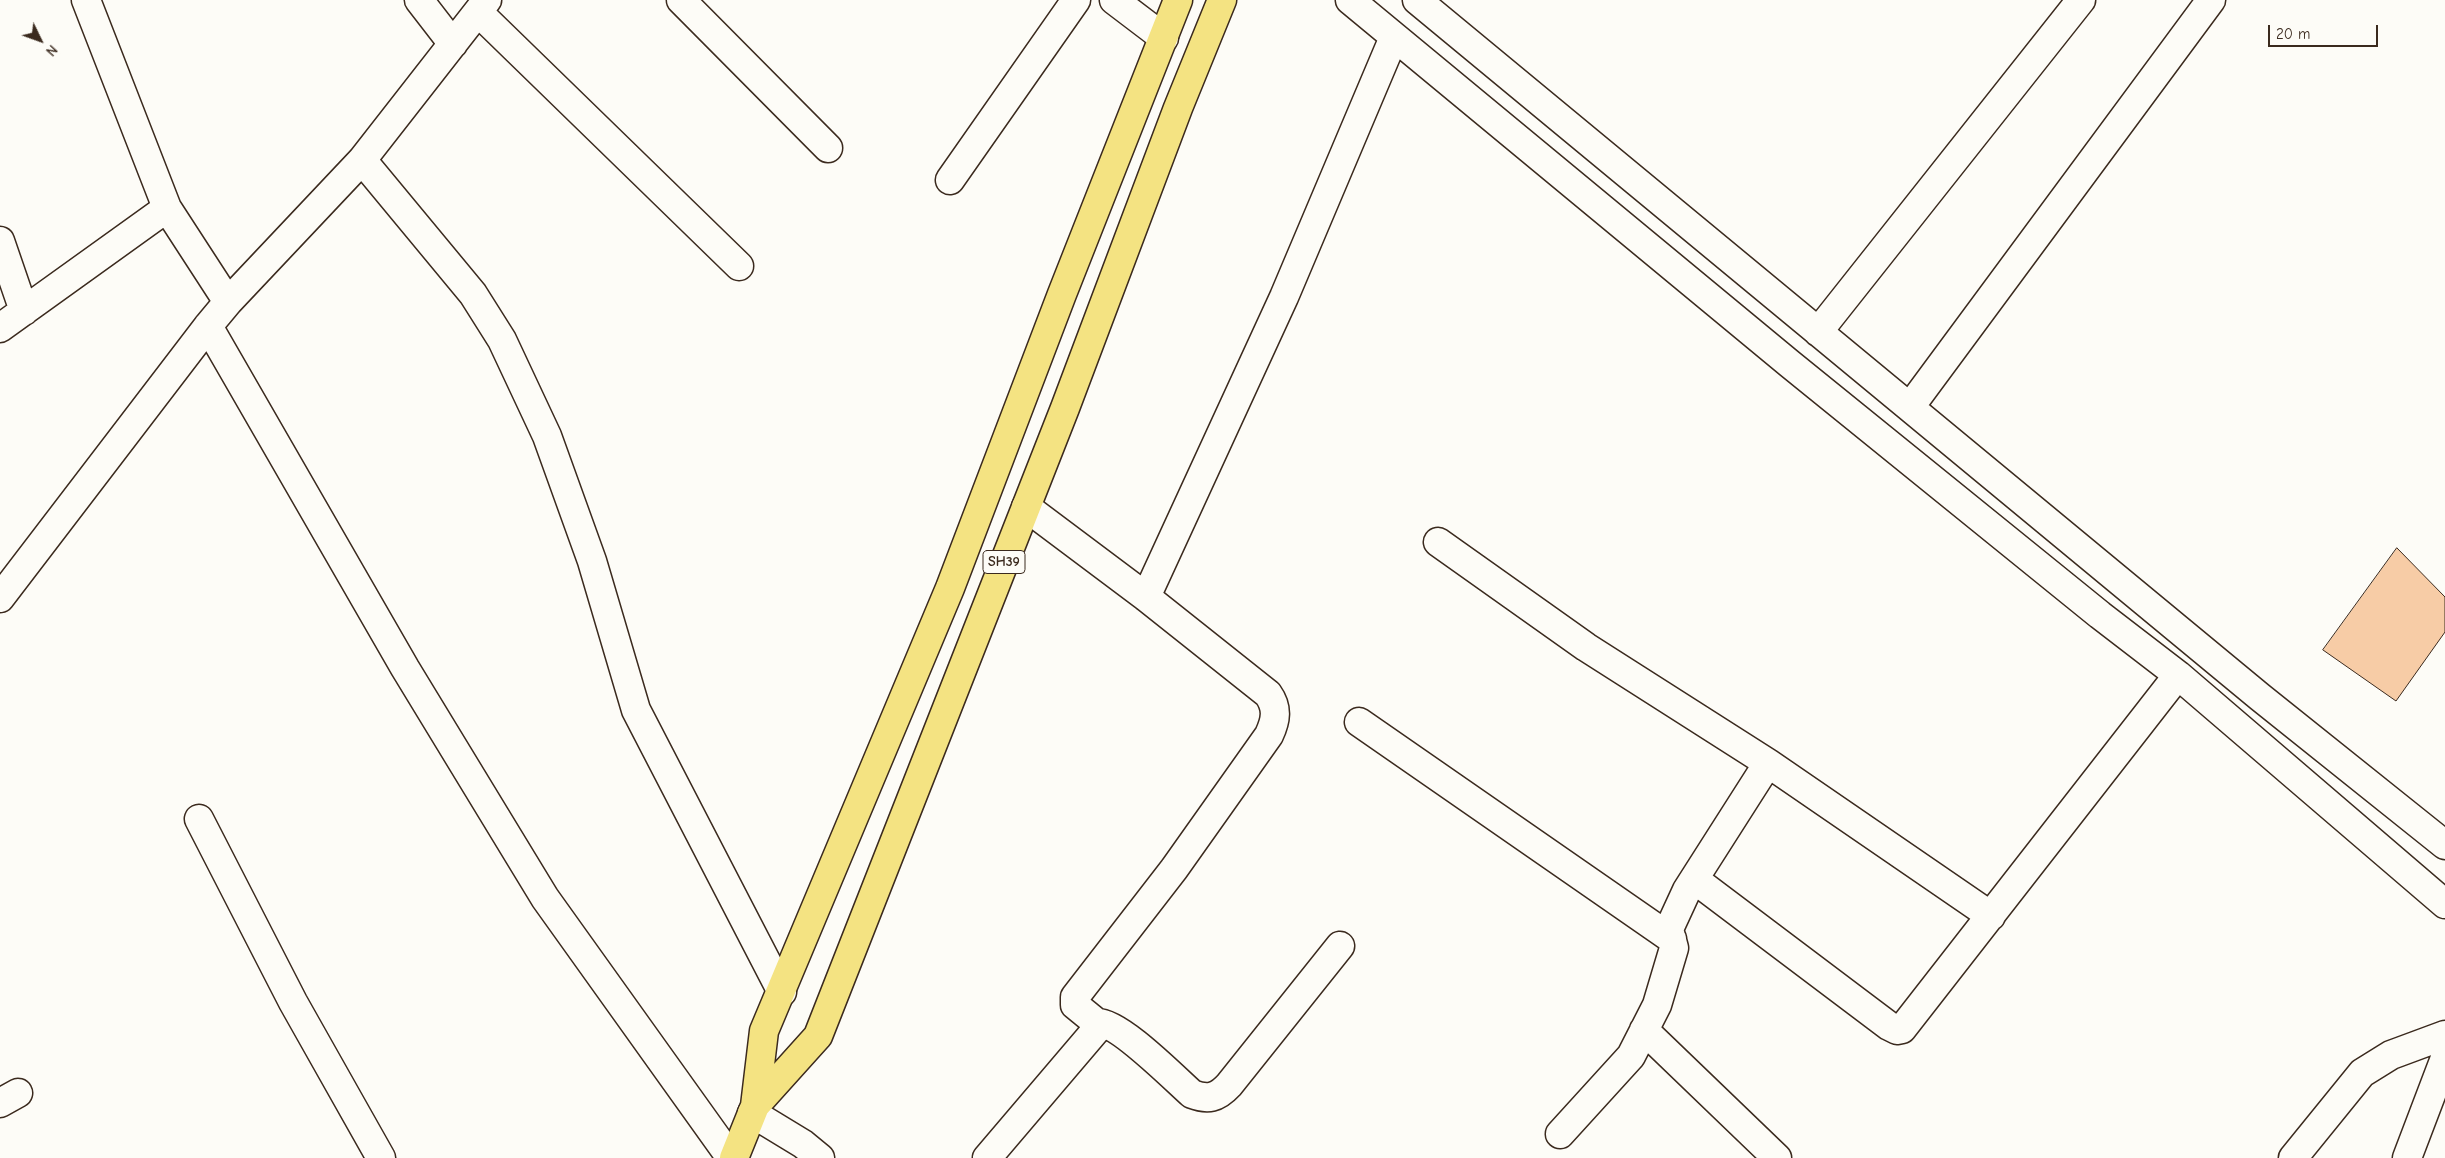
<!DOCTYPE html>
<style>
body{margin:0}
#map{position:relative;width:2445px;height:1158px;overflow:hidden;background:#fdfcf7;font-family:"Comic Neue",sans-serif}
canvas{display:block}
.north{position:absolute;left:15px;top:15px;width:50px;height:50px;-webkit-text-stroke:4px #fdfcf7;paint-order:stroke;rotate:132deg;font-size:14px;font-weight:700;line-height:20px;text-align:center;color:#3b2a1e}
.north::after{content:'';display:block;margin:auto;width:18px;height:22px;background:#3b2a1e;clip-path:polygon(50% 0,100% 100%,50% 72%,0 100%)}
.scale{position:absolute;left:2268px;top:25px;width:110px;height:22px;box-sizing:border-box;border:2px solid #3b2a1e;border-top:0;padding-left:6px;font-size:15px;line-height:18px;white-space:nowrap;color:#3b2a1e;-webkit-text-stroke:4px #fdfcf7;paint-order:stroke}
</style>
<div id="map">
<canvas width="2445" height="1158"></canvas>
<div class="north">N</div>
<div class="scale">20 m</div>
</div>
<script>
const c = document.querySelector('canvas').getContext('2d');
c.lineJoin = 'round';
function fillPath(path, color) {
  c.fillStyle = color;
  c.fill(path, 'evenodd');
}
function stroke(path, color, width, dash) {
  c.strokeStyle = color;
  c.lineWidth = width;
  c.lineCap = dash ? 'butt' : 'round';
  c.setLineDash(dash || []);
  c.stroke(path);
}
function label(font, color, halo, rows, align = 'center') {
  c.font = font + ' "Comic Neue",sans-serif';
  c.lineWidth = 5;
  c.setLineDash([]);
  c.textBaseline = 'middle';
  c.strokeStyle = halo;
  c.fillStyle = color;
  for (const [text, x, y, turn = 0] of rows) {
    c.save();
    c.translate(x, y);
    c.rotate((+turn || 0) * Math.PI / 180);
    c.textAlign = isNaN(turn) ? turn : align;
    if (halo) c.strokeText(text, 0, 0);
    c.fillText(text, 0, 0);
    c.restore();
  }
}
const building = new Path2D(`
 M 2397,548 L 2445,597 L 2445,632 L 2396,701 L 2323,650 Z`);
fillPath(building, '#f7cca6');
stroke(building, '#3b2a1e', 1);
const minor = new Path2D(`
 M 86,0 L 167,208 L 228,302
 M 419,0 L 453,44
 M 681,0 L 828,148
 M 1114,0 L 1164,38
 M 1350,0 L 1790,364 L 2100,615 L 2178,675 L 2445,904
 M 1417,0 L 2260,697 L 2445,845
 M 478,12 L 739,266
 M 362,160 L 473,294 L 502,340 L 547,436 L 592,561 L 636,710 L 782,992
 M 950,180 L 1076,0
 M 0,241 L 24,311
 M 208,326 L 405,668 L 545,898 L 731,1158
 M 0,328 L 167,208
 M 1818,332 L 2081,0
 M 1910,407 L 2211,0
 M 1438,542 L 1586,647 L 1768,763 L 1991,916
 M 1146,597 L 1284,297 L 1394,37
 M 0,598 L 208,326 L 228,302 L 362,160 L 487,0
 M 1359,722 L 1672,939
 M 199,819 L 293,1002 L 381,1158
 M 1694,879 L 1889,1026 L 1897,1030 L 1902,1029 L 2178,675
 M 1097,1023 C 1118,1021 1174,1078 1192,1094 C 1208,1100 1217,1098 1229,1085 L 1340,946
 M 1644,1030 L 1777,1158
 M 0,1103 L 18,1093
 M 752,1113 L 803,1144 L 820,1158
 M 1560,1134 L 1631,1056 L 1657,1005 L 1674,948 L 1669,929 L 1687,890 L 1768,763
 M 987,1158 L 1096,1030 L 1097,1023 L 1075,1005 L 1075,997 L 1174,869 L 1269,735 C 1276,720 1278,708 1268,694 L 1146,597 L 1026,507
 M 2293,1158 L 2362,1073 L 2391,1055 L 2445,1035
 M 2407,1158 L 2445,1058`);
const major = new Path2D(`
 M 755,1106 L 818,1036 L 1065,408 L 1178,108 L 1222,0
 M 734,1158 L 755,1106 L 764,1031 L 950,588 L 1062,294 L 1178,0`);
stroke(minor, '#3b2a1e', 31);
stroke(major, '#3b2a1e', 31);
stroke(minor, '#fdfcf7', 28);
stroke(major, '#f4e382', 28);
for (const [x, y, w] of [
 [1004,562,42]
]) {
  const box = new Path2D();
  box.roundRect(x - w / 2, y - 11.5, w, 23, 4);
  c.fillStyle = '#fdfcf7';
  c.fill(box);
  stroke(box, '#3b2a1e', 1);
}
label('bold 14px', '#3b2a1e', null, [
 ["SH39",1004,562]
]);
</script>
